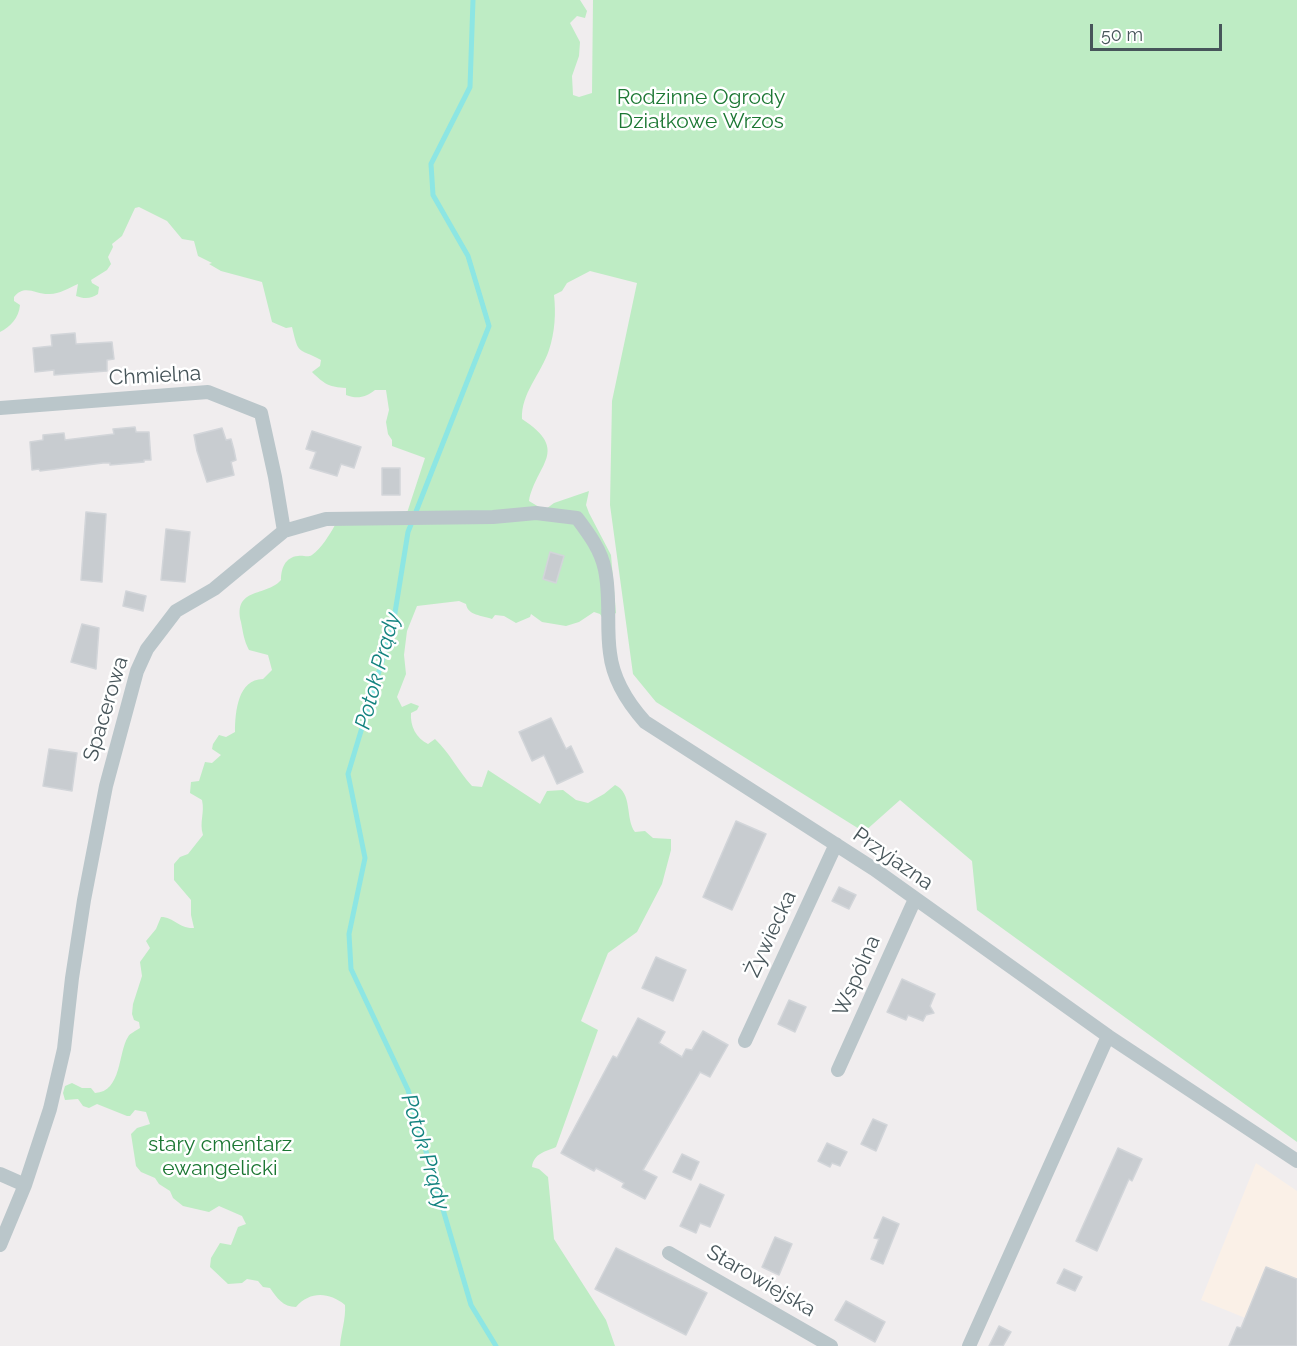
<!DOCTYPE html>
<meta charset="utf-8">
<style>
body{margin:0}
#map{position:relative;width:1297px;height:1346px;overflow:hidden;background:#f0edee;font-family:Raleway,sans-serif}
canvas{display:block}
.scale{position:absolute;left:1090px;top:24px;width:132px;height:27px;box-sizing:border-box;border:3px solid #47555a;border-top:0;padding-left:8px;font-size:18px;line-height:21px;white-space:nowrap;color:#47555a;-webkit-text-stroke:4px #fff;paint-order:stroke}
</style>
<div id="map">
<canvas width="1297" height="1346"></canvas>
<div class="scale">50 m</div>
</div>
<script>
const c = document.querySelector('canvas').getContext('2d');
c.lineJoin = 'round';
function fillPath(path, color) {
  c.fillStyle = color;
  c.fill(path, 'evenodd');
}
function stroke(path, color, width, dash) {
  c.strokeStyle = color;
  c.lineWidth = width;
  c.lineCap = dash ? 'butt' : 'round';
  c.setLineDash(dash || []);
  c.stroke(path);
}
function label(font, color, halo, rows, align = 'center') {
  c.font = font + ' Raleway,sans-serif';
  c.lineWidth = 5;
  c.setLineDash([]);
  c.textBaseline = 'middle';
  c.strokeStyle = halo;
  c.fillStyle = color;
  for (const [text, x, y, turn = 0] of rows) {
    c.save();
    c.translate(x, y);
    c.rotate((+turn || 0) * Math.PI / 180);
    c.textAlign = isNaN(turn) ? turn : align;
    if (halo) c.strokeText(text, 0, 0);
    c.fillText(text, 0, 0);
    c.restore();
  }
}
fillPath(new Path2D(`
 M 1256,1163 L 1297,1191 L 1297,1339 L 1201,1300 Z`), '#faf0e7');
fillPath(new Path2D(`
 M 0,0 L 580,0 L 587,11 L 585,18 L 577,16 L 570,23 L 580,42 L 579,56 L 572,76 L 573,95 L 579,97 L 592,93 L 593,0 L 1297,0 L 1297,1142 L 977,910 L 972,861 L 900,800 L 864,832 L 656,702 L 633,674 L 610,505 L 612,401 L 637,283 L 590,271 L 567,283 L 562,291 L 554,295 C 556,313 555,332 549,350 C 541,374 521,393 522,419 C 571,451 536,464 529,501 L 539,507 L 546,509 L 554,503 L 589,491 L 586,505 L 589,513 L 611,555 L 616,613 L 604,620 L 600,614 L 594,612 L 579,622 L 566,626 L 542,622 L 531,614 L 530,617 L 516,623 L 504,616 L 495,615 L 492,619 C 482,615 468,616 466,604 L 459,601 L 417,606 L 407,631 L 404,655 L 406,674 L 397,697 L 402,707 L 411,703 L 419,706 L 417,710 L 411,713 C 410,726 416,738 428,744 L 435,739 C 450,753 458,771 472,786 L 482,787 L 488,770 L 540,804 L 547,791 L 563,790 L 576,800 L 588,803 L 604,794 L 615,785 C 633,793 625,819 635,832 L 645,831 L 653,838 L 671,839 L 671,850 L 662,884 L 637,932 L 608,953 L 581,1021 L 598,1030 L 556,1147 C 545,1152 534,1153 532,1167 L 539,1169 L 548,1177 L 554,1239 L 606,1320 L 615,1346 L 340,1346 C 341,1332 346,1319 345,1305 C 329,1292 310,1291 296,1307 C 283,1307 277,1298 270,1288 L 263,1287 L 258,1281 L 247,1279 L 242,1283 L 228,1284 L 210,1267 L 211,1258 L 220,1243 L 231,1245 L 238,1227 L 246,1224 L 242,1216 L 219,1206 L 209,1212 L 183,1206 L 173,1198 L 170,1191 L 159,1184 L 155,1178 L 141,1172 L 136,1166 L 131,1134 L 137,1128 L 150,1124 L 146,1112 L 135,1110 L 130,1116 L 127,1116 L 97,1104 L 89,1108 L 83,1106 L 78,1099 L 65,1100 L 63,1093 L 65,1086 L 72,1083 L 82,1088 L 91,1088 L 95,1093 C 122,1092 118,1052 128,1037 C 130,1033 136,1031 140,1028 L 139,1022 L 134,1020 L 132,1014 L 133,1004 L 142,976 L 140,962 L 150,948 L 146,941 L 156,929 L 161,917 C 174,917 179,929 194,928 L 191,915 L 191,900 L 174,880 L 174,864 L 180,857 L 188,854 L 203,835 C 199,822 205,813 202,800 L 190,793 L 191,782 L 199,781 L 205,762 L 212,763 L 221,755 L 212,749 L 213,744 L 219,735 L 226,737 L 235,732 C 235,712 238,679 263,679 L 272,670 L 268,655 L 249,650 C 244,641 243,632 241,622 C 233,587 266,597 281,580 C 281,569 285,557 298,556 C 304,555 307,558 312,555 C 321,549 330,534 335,525 L 407,513 L 425,458 L 392,446 L 392,440 L 388,434 L 386,422 L 389,410 L 386,390 L 375,390 C 365,398 357,399 346,395 L 346,388 C 329,387 324,384 312,372 L 320,366 L 321,360 C 297,347 299,356 292,327 L 286,328 L 272,322 L 262,282 L 221,271 L 209,264 L 212,263 L 198,256 L 194,241 L 182,239 L 167,221 L 139,207 L 135,208 L 122,236 L 112,244 L 113,247 L 108,257 L 111,264 L 107,270 L 91,280 L 92,283 L 99,287 L 98,294 C 91,299 84,299 76,296 L 78,284 C 69,288 59,294 50,294 C 36,295 25,283 14,297 L 14,301 L 20,305 C 19,318 10,327 0,332 Z`), '#beecc4');
stroke(new Path2D(`
 M 473,0 L 470,87 L 431,164 L 433,195 L 468,256 L 489,326 L 408,532 L 393,625 L 348,774 L 365,858 L 349,934 L 351,969 L 408,1090 L 471,1305 L 496,1346`), '#8de6e3', 5);
const building = new Path2D(`
 M 75,333 L 76,344 L 112,342 L 114,359 L 107,360 L 107,371 L 54,375 L 54,370 L 35,372 L 33,348 L 52,346 L 51,335 Z
 M 135,427 L 136,432 L 149,432 L 151,460 L 144,460 L 144,462 L 110,465 L 110,463 L 103,463 L 40,471 L 39,469 L 32,470 L 30,442 L 43,440 L 43,435 L 64,433 L 65,440 L 114,434 L 113,429 Z
 M 222,428 L 226,440 L 231,439 L 234,450 L 236,460 L 231,462 L 234,475 L 207,482 L 197,451 L 194,435 Z
 M 312,431 L 361,447 L 354,468 L 341,464 L 337,476 L 310,468 L 316,452 L 306,449 Z
 M 382,468 L 400,468 L 400,495 L 382,495 Z
 M 86,512 L 106,514 L 102,582 L 81,580 Z
 M 166,529 L 190,532 L 185,582 L 161,580 Z
 M 550,552 L 564,556 L 556,583 L 543,579 Z
 M 126,591 L 146,596 L 143,611 L 123,606 Z
 M 82,624 L 99,628 L 96,669 L 71,662 Z
 M 551,718 L 566,749 L 571,746 L 583,772 L 557,784 L 544,755 L 532,761 L 519,732 Z
 M 49,749 L 77,753 L 72,791 L 43,786 Z
 M 736,821 L 766,834 L 732,910 L 703,897 Z
 M 839,887 L 856,895 L 849,909 L 832,901 Z
 M 656,957 L 686,970 L 673,1001 L 642,988 Z
 M 902,979 L 935,994 L 930,1006 L 934,1013 L 926,1015 L 923,1021 L 908,1015 L 906,1020 L 887,1012 Z
 M 789,1000 L 806,1007 L 795,1032 L 778,1024 Z
 M 638,1018 L 665,1032 L 659,1043 L 682,1057 L 686,1049 L 692,1050 L 703,1031 L 728,1045 L 710,1077 L 700,1072 L 643,1170 L 657,1177 L 645,1199 L 622,1187 L 624,1183 L 596,1168 L 594,1171 L 561,1153 L 613,1056 L 617,1058 Z
 M 873,1119 L 887,1125 L 876,1151 L 861,1144 Z
 M 827,1143 L 847,1152 L 840,1166 L 832,1163 L 830,1167 L 818,1161 Z
 M 1118,1148 L 1142,1159 L 1132,1181 L 1129,1179 L 1097,1251 L 1076,1241 Z
 M 682,1154 L 699,1162 L 691,1180 L 673,1172 Z
 M 700,1184 L 724,1195 L 710,1227 L 700,1223 L 696,1233 L 680,1226 Z
 M 883,1217 L 899,1224 L 883,1264 L 871,1259 L 879,1239 L 874,1238 Z
 M 775,1237 L 792,1244 L 779,1275 L 762,1267 Z
 M 616,1248 L 707,1293 L 686,1335 L 595,1289 Z
 M 1266,1267 L 1297,1279 L 1297,1346 L 1229,1346 L 1237,1327 L 1241,1328 Z
 M 1064,1269 L 1082,1277 L 1075,1291 L 1057,1283 Z
 M 846,1301 L 885,1322 L 875,1342 L 835,1320 Z
 M 999,1326 L 1011,1332 L 1003,1346 L 989,1346 Z`);
fillPath(building, '#c8ccd0');
stroke(building, '#d2d5d9', 1.5);
stroke(new Path2D(`
 M 0,408 L 208,392 L 261,413 L 275,477 L 284,531
 M 745,1041 L 836,844
 M 838,1070 L 915,899
 M 0,1174 L 25,1185
 M 0,1245 L 25,1185 L 50,1109 L 64,1049 L 72,978 L 84,900 L 106,786 L 137,671 L 147,649 L 176,611 L 214,589 L 284,531 L 326,519 L 493,517 L 536,513 L 577,518 C 589,534 601,550 605,570 C 611,598 606,626 610,653 C 613,680 628,703 645,722 L 874,869 L 1108,1036 L 1297,1161
 M 669,1253 L 831,1346
 M 969,1346 L 1108,1036`), '#bac6ca', 14);
label('21px', '#1c7733', '#fff', [
 ["Rodzinne Ogrody",701,98],
 ["Działkowe Wrzos",701,122],
 ["stary cmentarz",220,1145],
 ["ewangelicki",220,1169]
]);
label('21px', '#47555a', '#fff', [
 ["Chmielna",155,376,-3],
 ["Spacerowa",106,709,-73],
 ["Przyjazna",893,859,35],
 ["Żywiecka",771,934,-65],
 ["Wspólna",857,976,-66],
 ["Starowiejska",761,1281,30]
]);
label('italic 22px', '#13837f', '#fff', [
 ["Potok Prądy",378,671,-75],
 ["Potok Prądy",425,1152,73]
]);
</script>
